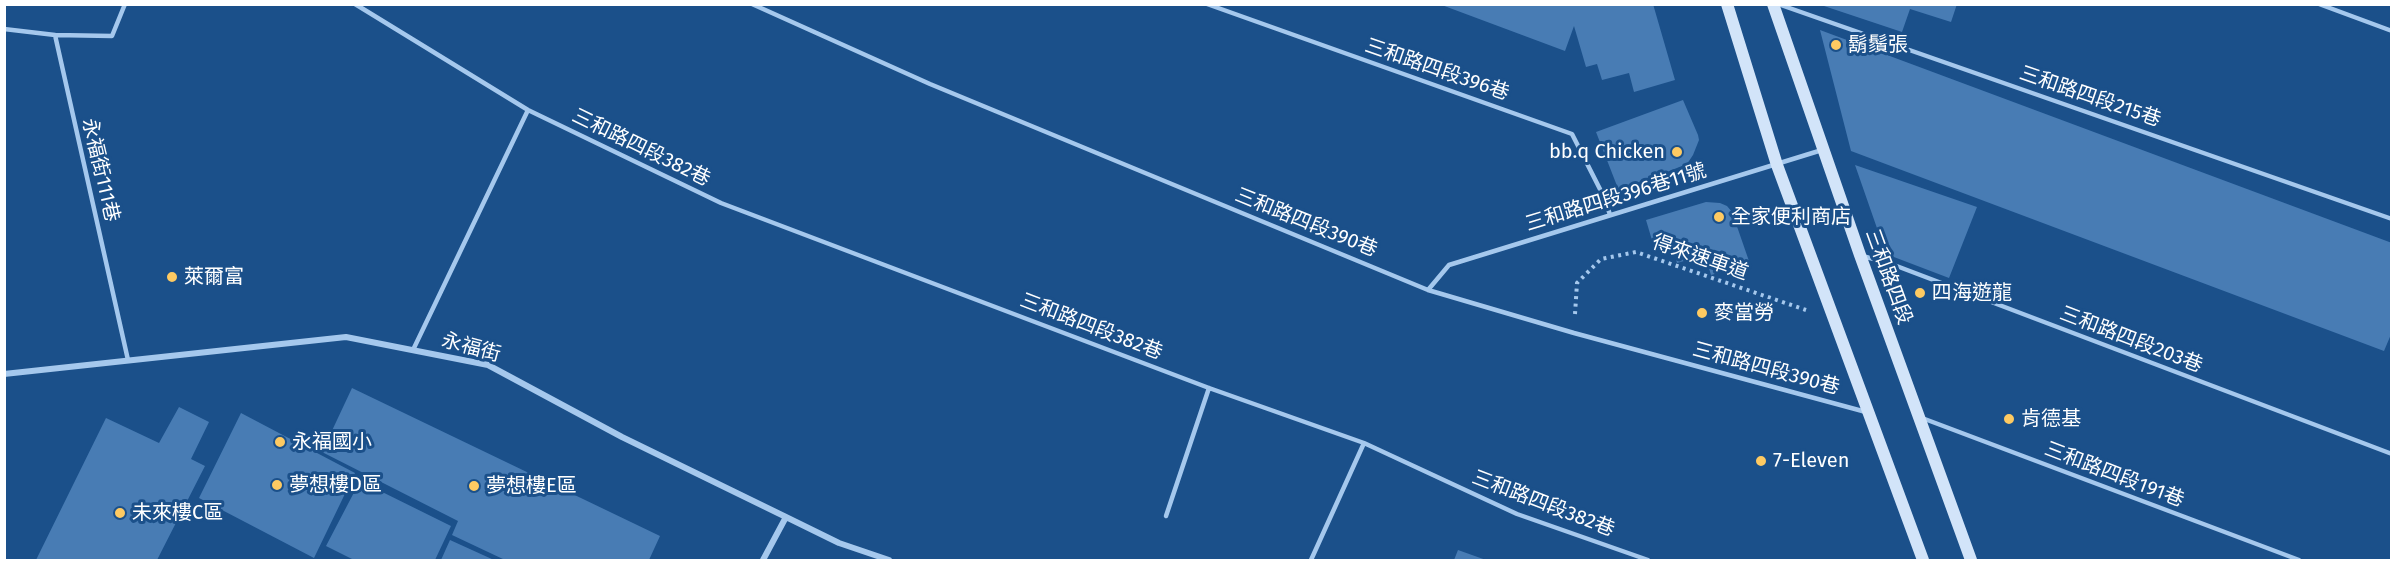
<!DOCTYPE html>
<meta charset="utf-8">
<style>
body{margin:0}
#map{position:relative;width:2396px;height:565px;overflow:hidden;background:#1b508a;font-family:"Fira Sans",sans-serif}
canvas{display:block}
.frame{position:absolute;inset:0;border:6px solid #fff;pointer-events:none}
</style>
<div id="map">
<canvas width="2396" height="565"></canvas>
<div class="frame"></div>
</div>
<script>
const c = document.querySelector('canvas').getContext('2d');
c.lineJoin = 'round';
function fillPath(path, color) {
  c.fillStyle = color;
  c.fill(path, 'evenodd');
}
function stroke(path, color, width, dash) {
  c.strokeStyle = color;
  c.lineWidth = width;
  c.lineCap = dash ? 'butt' : 'round';
  c.setLineDash(dash || []);
  c.stroke(path);
}
function label(font, color, halo, rows, align = 'center') {
  c.font = font + ' "Fira Sans","Noto Sans TC",sans-serif';
  c.lineWidth = 6;
  c.setLineDash([]);
  c.textBaseline = 'middle';
  c.strokeStyle = halo;
  c.fillStyle = color;
  for (const [text, x, y, turn = 0] of rows) {
    c.save();
    c.translate(x, y);
    c.rotate((+turn || 0) * Math.PI / 180);
    c.textAlign = isNaN(turn) ? turn : align;
    if (halo) c.strokeText(text, 0, 0);
    c.fillText(text, 0, 0);
    c.restore();
  }
}
fillPath(new Path2D(`
 M 1439,4 L 1653,4 L 1675,80 L 1634,92 L 1629,73 L 1602,80 L 1597,64 L 1586,67 L 1574,26 L 1565,51 Z
 M 1957,4 L 1951,22 L 1910,9 L 1902,32 L 1821,5 Z
 M 1820,30 L 2392,243 L 2392,332 L 2384,351 L 1851,151 Z
 M 1683,100 L 1698,135 L 1699,140 L 1693,155 L 1687,164 L 1619,191 L 1596,132 Z
 M 1855,165 L 1977,207 L 1949,278 L 1886,254 Z
 M 1706,202 L 1720,203 L 1727,206 L 1732,212 L 1750,264 L 1711,275 L 1705,255 L 1677,263 L 1671,242 L 1654,247 L 1646,220 Z
 M 352,388 L 660,536 L 649,560 L 505,560 L 452,535 L 458,521 L 322,452 Z
 M 179,407 L 209,422 L 191,459 L 205,466 L 157,560 L 36,560 L 106,418 L 159,443 Z
 M 241,413 L 355,473 L 314,558 L 199,498 Z
 M 360,481 L 451,526 L 435,560 L 354,560 L 326,546 Z
 M 450,540 L 494,560 L 441,560 Z
 M 1458,550 L 1486,560 L 1454,560 Z`), '#487cb4');
stroke(new Path2D(`
 M 1575,314 L 1577,283 L 1601,259 L 1636,252 L 1806,310`), '#a5c8ed', 4, [3, 4.5]);
stroke(new Path2D(`
 M 355,4 L 528,110 L 721,203 L 1209,388 L 1364,443 L 1517,514 L 1648,560
 M 752,4 L 930,84 L 1428,290 L 1574,333 L 1866,412
 M 1207,4 L 1572,134 L 1605,199 L 1610,215
 M 1778,4 L 2392,219
 M 2319,4 L 2392,31
 M 4,29 L 55,35 L 128,360
 M 55,35 L 112,36 L 125,4
 M 1862,256 L 1886,262 L 2392,454
 M 1428,290 L 1449,265 L 1822,150
 M 413,350 L 528,110
 M 1922,418 L 2299,560
 M 1166,516 L 1209,388
 M 1311,560 L 1364,443`), '#a5c8ed', 4.5);
stroke(new Path2D(`
 M 4,374 L 346,337 L 488,365 L 622,437 L 786,517 L 839,543 L 889,560
 M 763,560 L 786,517`), '#a5c8ed', 6);
stroke(new Path2D(`
 M 1727,4 L 1777,165 L 1923,560
 M 1773,4 L 1860,255 L 1971,560`), '#d2e4f9', 12);
for (const [x, y, r, color] of [
 [1836,45,6,"#feca62"],
 [1677,152,6,"#feca62"],
 [1719,217,6,"#feca62"],
 [172,277,6,"#feca62"],
 [1920,293,6,"#feca62"],
 [1702,313,6,"#feca62"],
 [2009,419,6,"#feca62"],
 [280,442,6,"#feca62"],
 [1761,461,6,"#feca62"],
 [277,485,6,"#feca62"],
 [474,486,6,"#feca62"],
 [120,513,6,"#feca62"]
]) {
  const dot = new Path2D();
  dot.arc(x, y, r, 0, 2 * Math.PI);
  c.fillStyle = color;
  c.fill(dot);
  stroke(dot, '#1b508a', 2);
}
label('20px', '#fff', '#1b508a', [
 ["鬍鬚張",1848,45],
 ["bb.q Chicken",1665,152,"right"],
 ["全家便利商店",1731,217],
 ["萊爾富",184,277],
 ["四海遊龍",1932,293],
 ["麥當勞",1714,313],
 ["肯德基",2021,419],
 ["永福國小",292,442],
 ["7-Eleven",1773,461],
 ["夢想樓D區",289,485],
 ["夢想樓E區",486,486],
 ["未來樓C區",132,513]
], 'left');
label('20px', '#fff', '#1b508a', [
 ["三和路四段396巷",1437,70,19],
 ["三和路四段215巷",2090,97,19],
 ["三和路四段382巷",641,148,26],
 ["永福街111巷",100,170,77],
 ["三和路四段396巷11號",1616,198,-17],
 ["三和路四段390巷",1306,223,22],
 ["得來速車道",1700,258,19],
 ["三和路四段",1888,277,70],
 ["三和路四段382巷",1091,327,21],
 ["三和路四段203巷",2131,340,21],
 ["永福街",471,348,15],
 ["三和路四段390巷",1766,369,15],
 ["三和路四段191巷",2114,475,21],
 ["三和路四段382巷",1543,504,21]
]);
</script>
